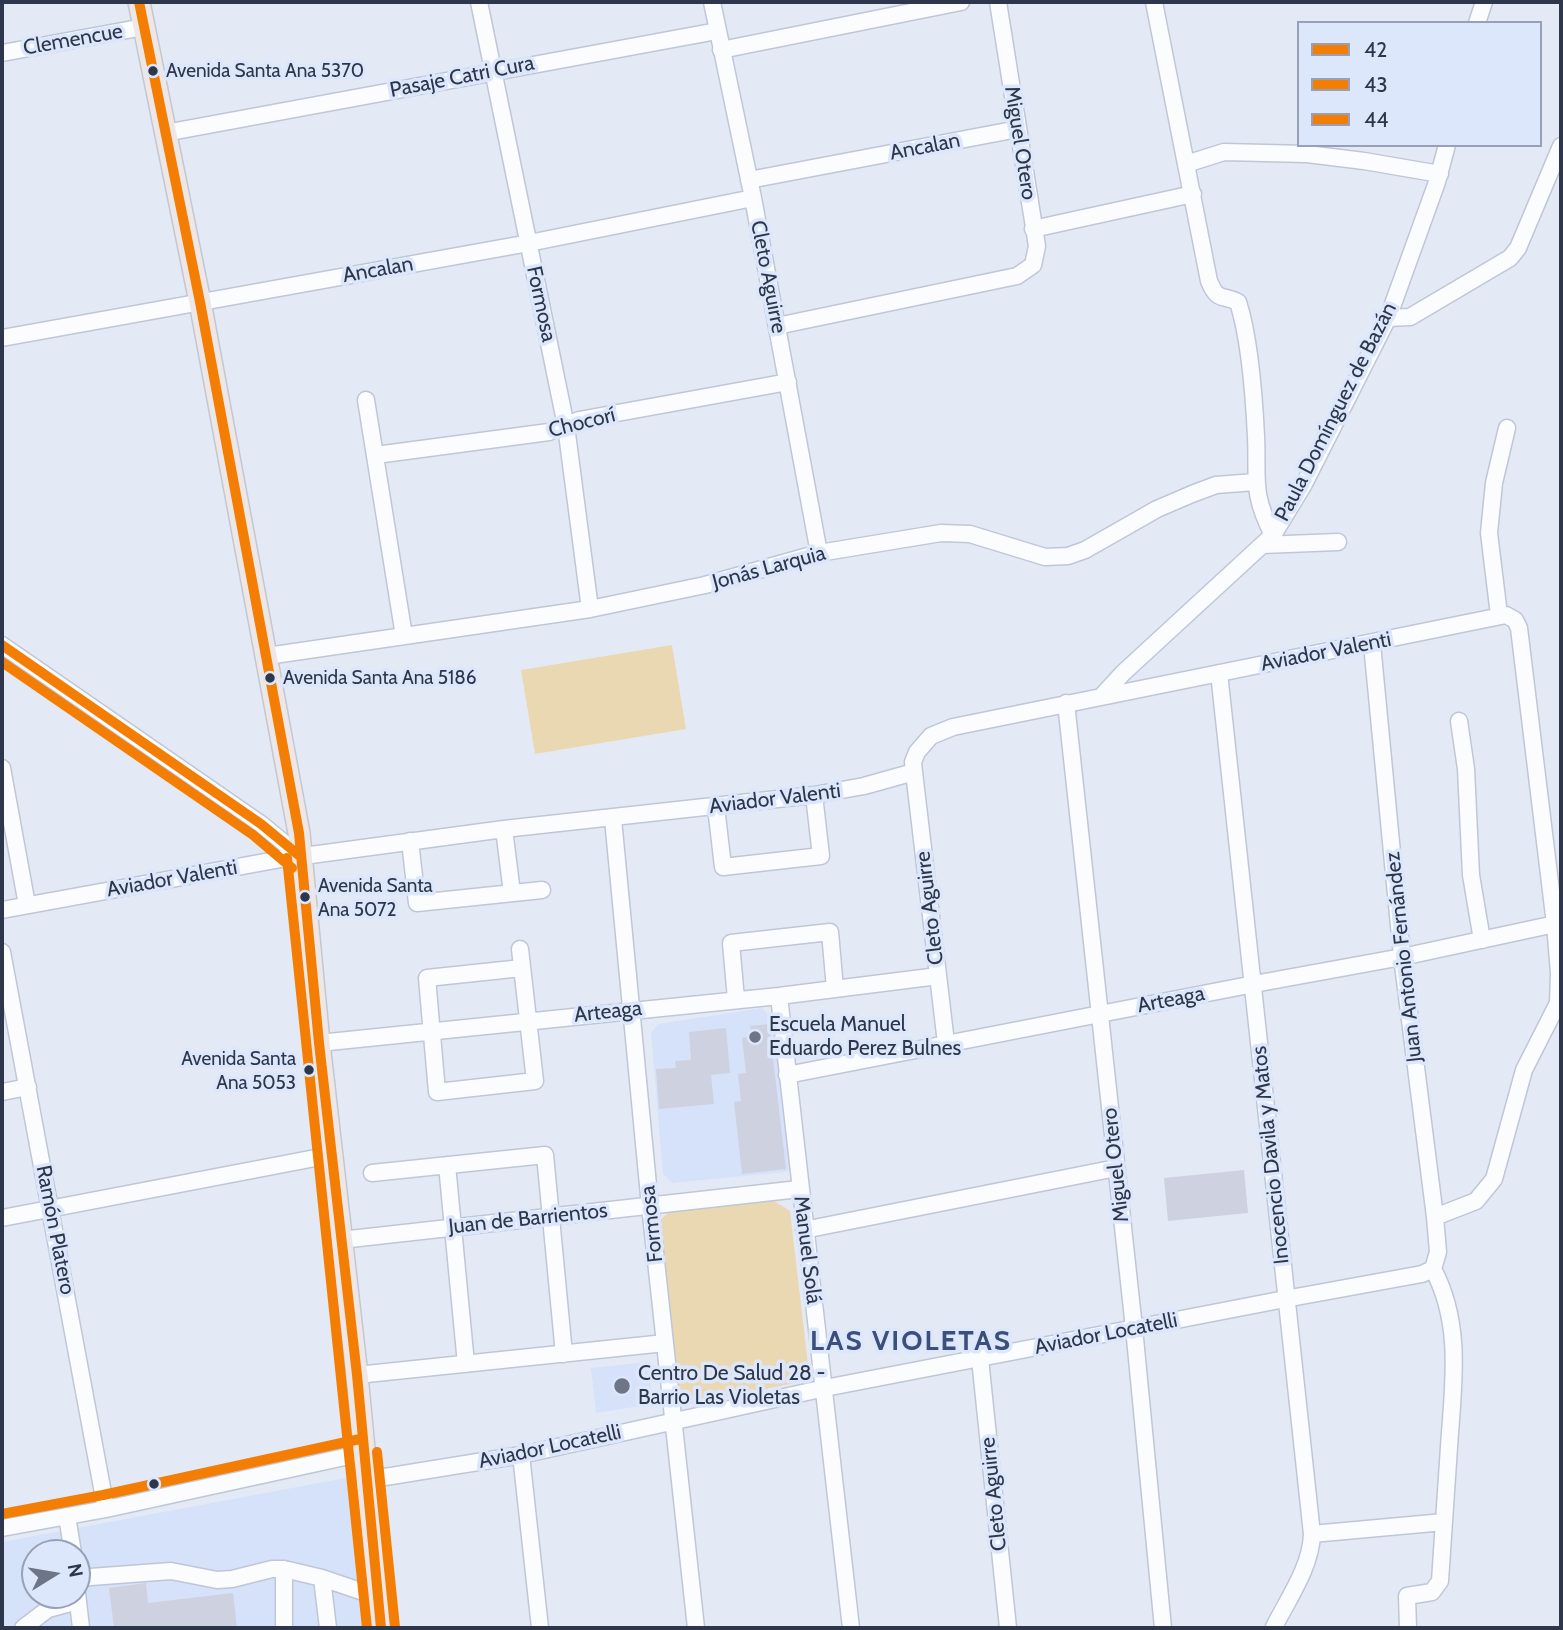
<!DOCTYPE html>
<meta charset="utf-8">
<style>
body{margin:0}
#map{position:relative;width:1563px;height:1630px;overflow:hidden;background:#e4eaf5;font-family:Cabin,sans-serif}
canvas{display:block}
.frame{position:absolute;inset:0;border:4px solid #2d364b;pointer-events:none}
.legend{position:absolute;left:1297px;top:21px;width:245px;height:126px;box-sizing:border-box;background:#dde7fc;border:2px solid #97a0b5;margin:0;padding:9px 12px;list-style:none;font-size:21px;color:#2d364b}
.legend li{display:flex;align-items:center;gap:14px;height:35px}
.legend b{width:35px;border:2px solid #97a0b5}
.north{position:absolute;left:21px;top:1539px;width:70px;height:70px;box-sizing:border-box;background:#dde7fc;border:2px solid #97a0b5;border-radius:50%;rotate:79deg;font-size:19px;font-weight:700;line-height:28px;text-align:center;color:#2d364b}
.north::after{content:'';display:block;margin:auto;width:24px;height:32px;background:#6d7586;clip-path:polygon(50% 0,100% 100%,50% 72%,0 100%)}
</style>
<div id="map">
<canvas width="1563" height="1630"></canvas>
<div class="frame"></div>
<ul class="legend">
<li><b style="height:9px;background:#f47d04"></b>42</li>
<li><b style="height:9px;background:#f47d04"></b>43</li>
<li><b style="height:9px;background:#f47d04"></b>44</li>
</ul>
<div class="north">N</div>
</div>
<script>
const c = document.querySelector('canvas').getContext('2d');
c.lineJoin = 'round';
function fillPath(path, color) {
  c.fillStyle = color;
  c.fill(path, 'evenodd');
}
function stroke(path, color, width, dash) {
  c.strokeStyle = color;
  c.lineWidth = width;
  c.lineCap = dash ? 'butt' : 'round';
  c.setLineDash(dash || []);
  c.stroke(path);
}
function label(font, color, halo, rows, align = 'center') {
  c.font = font + ' Cabin,sans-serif';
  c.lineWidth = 7;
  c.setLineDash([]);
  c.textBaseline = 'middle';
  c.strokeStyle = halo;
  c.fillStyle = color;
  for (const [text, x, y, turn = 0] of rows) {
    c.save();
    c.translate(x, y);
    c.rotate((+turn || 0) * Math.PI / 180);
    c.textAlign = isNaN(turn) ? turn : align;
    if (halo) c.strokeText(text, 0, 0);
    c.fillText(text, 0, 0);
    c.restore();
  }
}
fillPath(new Path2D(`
 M 762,1008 L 774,1021 L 790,1170 L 785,1172 L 672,1183 L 663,1174 L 651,1033 L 658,1024 Z
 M 648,1362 L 653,1404 L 596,1413 L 591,1368 Z
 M 351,1477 L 368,1628 L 2,1628 L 2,1542 ZM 35,1553 L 77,1553 L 77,1595 L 35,1595 Z`), '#d6e2fa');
fillPath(new Path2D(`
 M 672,645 L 686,729 L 535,754 L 521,670 Z
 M 774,1201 L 790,1211 L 808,1364 L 800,1382 L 686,1405 L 674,1397 L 658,1222 L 669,1212 Z`), '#ead8b3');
fillPath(new Path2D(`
 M 769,1024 L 786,1169 L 742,1174 L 734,1102 L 741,1101 L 738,1074 L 746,1073 L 742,1038 L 752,1036 L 750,1026 Z
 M 726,1028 L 730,1073 L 711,1075 L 714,1104 L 659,1109 L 656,1069 L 676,1068 L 675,1061 L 691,1060 L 689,1032 Z
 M 1244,1170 L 1248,1213 L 1168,1221 L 1164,1178 Z
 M 146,1583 L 148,1603 L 233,1593 L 237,1628 L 114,1628 L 109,1588 Z`), '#ced1e0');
const minor = new Path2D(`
 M 479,2 L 566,426 L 590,609
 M 712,2 L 753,198 L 819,553
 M 1154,2 L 1209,281 C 1218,302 1221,294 1238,302 C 1250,339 1254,396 1256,436 C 1258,480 1251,492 1273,535
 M 1477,23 L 1484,2
 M 721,50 L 961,2
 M 2,53 L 144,27
 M 165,133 L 717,31
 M 1186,164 L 1224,152 L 1307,154 L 1364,161 L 1440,174
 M 749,180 L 1018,129
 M 1033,229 L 1193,194
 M 1388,318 L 1410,317 L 1510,258 L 1518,248 L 1561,146
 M 777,326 L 1017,276 L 1033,265 L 1037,246 L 998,2
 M 2,338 L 529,243 L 753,198
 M 366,400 L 404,636
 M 376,455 L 549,432 L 579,420 L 788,382
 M 1262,545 L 1338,542
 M 1499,615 L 1489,533 L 1494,483 L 1507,428
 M 1372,644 L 1402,957 L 1435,1217 L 1438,1252 L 1433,1269
 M 2,645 L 261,824 L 301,857
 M 267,656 L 590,609 L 705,585 L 819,553 L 941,533 L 970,534 L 1045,557 L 1068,556 L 1085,550 L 1157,509 L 1192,494 L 1216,485 L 1255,482
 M 1219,673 C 1251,960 1279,1248 1312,1534 C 1311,1567 1288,1599 1274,1627
 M 1102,696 L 1123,673 L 1273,535 L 1304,484 L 1388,318 L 1437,182 L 1447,145
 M 1066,703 L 1134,1328 L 1163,1628
 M 1459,721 L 1466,769 L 1471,875 L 1482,940
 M 2,768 L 27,905
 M 716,807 L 723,867 L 821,856 L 814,795
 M 613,819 L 650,1206 L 696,1628
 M 504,829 L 512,893
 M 410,841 L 417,903 L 542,890
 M 2,910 L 281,859 L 504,829 L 814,795 L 864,786 L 914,772
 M 520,949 L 535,1081 L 437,1092 L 427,978 L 522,968
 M 2,952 L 106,1509
 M 779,996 L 851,1628
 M 736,999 L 731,943 L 830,932 L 835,989
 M 319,1043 L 779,996 L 938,976
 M 946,1043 L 914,772 L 913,762 L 917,752 L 931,736 L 953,727 L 1506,615 L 1515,620 L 1519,628 L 1555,924 L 1559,973 L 1558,1003 L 1524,1070 L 1494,1179 L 1476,1201 L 1435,1217
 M 787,1075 L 1254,984 L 1402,957 L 1555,924
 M 2,1092 L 28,1087
 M 447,1165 L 466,1364
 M 372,1173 L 545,1155 L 564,1354
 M 2,1218 L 331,1155
 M 804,1230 L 1116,1168
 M 341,1240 L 799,1189
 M 980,1359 L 1008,1628
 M 357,1375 L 665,1343
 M 521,1455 L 540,1628
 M 366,1476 L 385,1477 L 521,1455 L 825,1388 L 1285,1299 L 1422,1274 L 1433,1269
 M 67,1516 L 73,1553
 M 2,1528 L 106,1509 L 363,1453
 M 1312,1534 L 1444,1522
 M 77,1578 L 171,1571 L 217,1580 L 232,1579 L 272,1569 L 284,1569 L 322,1578 L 378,1597
 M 322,1578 L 328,1628
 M 77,1593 L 81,1628
 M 23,1628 L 48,1609 L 78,1601
 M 284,1628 L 284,1569
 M 1408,1628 L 1407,1596 L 1432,1592 L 1440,1581 C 1443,1536 1446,1492 1449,1447 C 1453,1386 1463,1325 1433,1269`);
const major = new Path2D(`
 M 139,2 L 200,302 L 299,833 L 319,1043 L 357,1375 L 381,1628`);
stroke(minor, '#bfc6d6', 19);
stroke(major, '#c3c8d0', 24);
stroke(minor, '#fbfcfe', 16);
stroke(major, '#eee7e7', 21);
stroke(new Path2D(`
 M 139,2 L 200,302 L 299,833 L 319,1043 L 357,1375 L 381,1628
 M 2,645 L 261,824 L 301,857`), '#f47d04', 10);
stroke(new Path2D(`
 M 2,662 L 253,835 L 292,868
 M 287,858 L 367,1628`), '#f47d04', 10);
stroke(new Path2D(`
 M 377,1452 L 395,1627
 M 2,1514 L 103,1495 L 360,1439`), '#f47d04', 10);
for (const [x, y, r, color] of [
 [153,71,6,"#2d364b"],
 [270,678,6,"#2d364b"],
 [305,897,6,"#2d364b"],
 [755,1037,7,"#6d7586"],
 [309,1070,6,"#2d364b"],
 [622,1386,9,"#6d7586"],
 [154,1484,6,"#2d364b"]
]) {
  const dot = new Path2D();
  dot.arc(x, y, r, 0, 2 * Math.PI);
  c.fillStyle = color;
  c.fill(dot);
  stroke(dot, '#dde7fc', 2.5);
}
label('19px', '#2d364b', '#dde7fc', [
 ["Avenida Santa Ana 5370",166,71],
 ["Avenida Santa Ana 5186",283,678],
 ["Avenida Santa",318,886],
 ["Ana 5072",318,910],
 ["Avenida Santa",296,1059,"right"],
 ["Ana 5053",296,1083,"right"]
], 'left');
label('21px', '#2d364b', '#dde7fc', [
 ["Clemencue",73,40,-10],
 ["Pasaje Catri Cura",462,77,-11],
 ["Miguel Otero",1020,143,81],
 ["Ancalan",925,147,-11],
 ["Ancalan",378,270,-10],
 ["Cleto Aguirre",768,277,79],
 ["Formosa",541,304,78],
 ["Paula Domínguez de Bazán",1336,412,-63],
 ["Chocorí",582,423,-14],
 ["Jonás Larquia",769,568,-15],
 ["Aviador Valenti",1326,652,-11],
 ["Aviador Valenti",775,799,-7],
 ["Aviador Valenti",172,879,-10],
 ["Cleto Aguirre",930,908,-97],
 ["Juan Antonio Fernández",1404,957,-96],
 ["Arteaga",1171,1000,-11],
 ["Arteaga",608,1012,-6],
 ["Inocencio Davila y Matos",1271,1155,-96],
 ["Miguel Otero",1116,1165,-96],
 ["Juan de Barrientos",528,1219,-6],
 ["Formosa",652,1224,-96],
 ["Ramón Platero",55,1230,79],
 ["Manuel Solá",807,1250,83],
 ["Aviador Locatelli",1106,1334,-11],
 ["Aviador Locatelli",550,1447,-12],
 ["Cleto Aguirre",994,1494,-96]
]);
label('21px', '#2d364b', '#dde7fc', [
 ["Escuela Manuel",769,1025],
 ["Eduardo Perez Bulnes",769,1049],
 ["Centro De Salud 28 -",638,1374],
 ["Barrio Las Violetas",638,1398]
], 'left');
c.letterSpacing = '2px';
label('bold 28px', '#3c4f7c', '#dde7fc', [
 ["LAS VIOLETAS",911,1342]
]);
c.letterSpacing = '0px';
</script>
